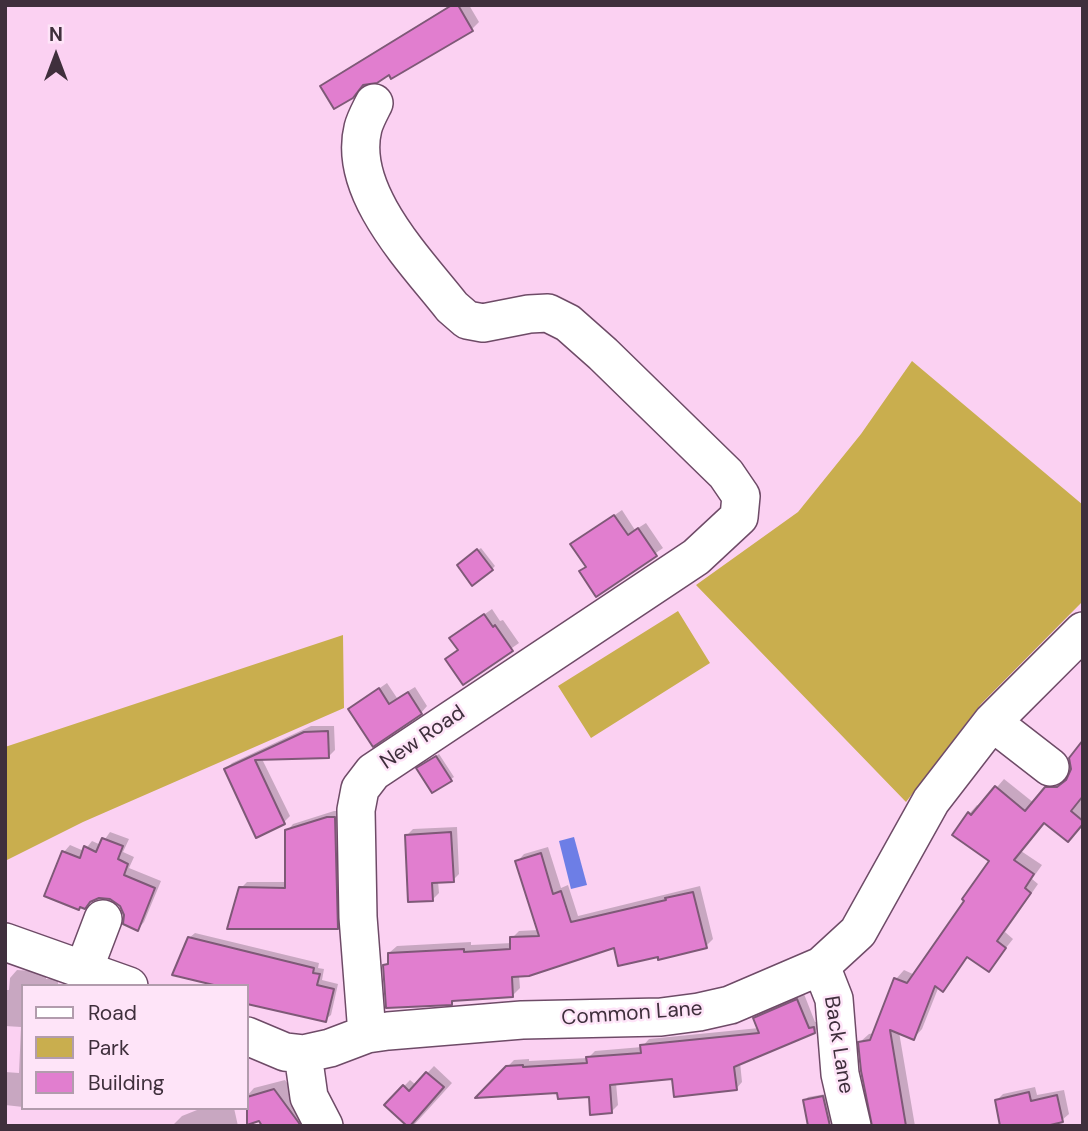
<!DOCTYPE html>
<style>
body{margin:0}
#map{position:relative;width:1088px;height:1131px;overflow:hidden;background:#fbd1f2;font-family:"DM Sans",sans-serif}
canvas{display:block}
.frame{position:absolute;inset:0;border:7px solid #3f2f3c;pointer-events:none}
.legend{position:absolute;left:21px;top:984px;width:228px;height:126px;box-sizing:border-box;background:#fee4f8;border:2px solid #b29cad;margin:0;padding:9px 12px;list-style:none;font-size:21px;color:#3f2f3c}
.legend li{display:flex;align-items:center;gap:14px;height:35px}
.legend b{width:35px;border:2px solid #b29cad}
.north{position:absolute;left:21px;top:21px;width:70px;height:70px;-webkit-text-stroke:5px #fee4f8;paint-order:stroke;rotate:0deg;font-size:19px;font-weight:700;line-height:28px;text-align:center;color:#3f2f3c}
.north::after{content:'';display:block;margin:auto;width:24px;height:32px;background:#3f2f3c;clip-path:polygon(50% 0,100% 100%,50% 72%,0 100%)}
</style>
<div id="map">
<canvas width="1088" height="1131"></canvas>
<div class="frame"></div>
<ul class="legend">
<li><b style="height:9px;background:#fff"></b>Road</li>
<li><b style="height:19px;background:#c9ae4e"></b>Park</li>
<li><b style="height:19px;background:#e17ecf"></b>Building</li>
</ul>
<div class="north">N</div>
</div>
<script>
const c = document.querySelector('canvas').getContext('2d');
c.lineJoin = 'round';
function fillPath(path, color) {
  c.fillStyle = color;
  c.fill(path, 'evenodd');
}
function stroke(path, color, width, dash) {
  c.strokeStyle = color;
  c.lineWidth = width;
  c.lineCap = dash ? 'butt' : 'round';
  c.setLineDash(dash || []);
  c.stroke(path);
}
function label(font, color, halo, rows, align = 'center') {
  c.font = font + ' "DM Sans",sans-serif';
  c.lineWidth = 5;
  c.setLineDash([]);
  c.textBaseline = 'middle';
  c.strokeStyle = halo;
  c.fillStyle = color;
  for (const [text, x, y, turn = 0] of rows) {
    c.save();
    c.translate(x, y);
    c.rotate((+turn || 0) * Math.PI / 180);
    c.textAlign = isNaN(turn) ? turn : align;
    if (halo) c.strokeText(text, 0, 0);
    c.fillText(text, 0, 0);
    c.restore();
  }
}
fillPath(new Path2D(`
 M 912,361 L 1083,505 L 1083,601 L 981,704 L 906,802 L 696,585 L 798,512 L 861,434 Z
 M 678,611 L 710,663 L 591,738 L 558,686 Z
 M 343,635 L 344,708 L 83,822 L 5,861 L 5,747 Z`), '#c9ae4e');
fillPath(new Path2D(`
 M 574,837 L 587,885 L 571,889 L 559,841 Z`), '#6d7ee6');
fillPath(new Path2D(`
 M 451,5 L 469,5 L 479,22 L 472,29 L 392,76 L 390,73 L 322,87 L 329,80 Z
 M 622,510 L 635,530 L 646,523 L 663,548 L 597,594 L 582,571 L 587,566 L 573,544 Z
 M 481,548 L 495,566 L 492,569 L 462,562 Z
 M 492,609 L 500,621 L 503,620 L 519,643 L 464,682 L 448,659 L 459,649 L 451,638 Z
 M 387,683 L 397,698 L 415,687 L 427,706 L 421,713 L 350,709 Z
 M 311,726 L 334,726 L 335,750 L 329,756 L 262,759 L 290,816 L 284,822 L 257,835 L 226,769 L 232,763 Z
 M 1083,744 L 1083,824 L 1045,821 L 1021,851 L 1042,865 L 1032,879 L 1038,884 L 1005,932 L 1013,939 L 989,969 L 969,955 L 951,981 L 943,989 L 939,986 L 922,1029 L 914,1038 L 899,1032 L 915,1126 L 874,1126 L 860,1042 L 869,1034 L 875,1033 L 896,979 L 904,970 L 915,975 L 991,861 L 969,814 L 977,805 L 980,807 L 1004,779 L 1034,803 L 1055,779 L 1067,779 Z
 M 439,754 L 454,777 L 451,779 L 422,766 Z
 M 334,811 L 340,811 L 343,921 L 337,927 L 241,888 L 247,882 L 287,882 L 287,831 L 293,824 Z
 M 457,827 L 459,874 L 453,880 L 438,881 L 439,893 L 433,899 L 407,835 L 413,829 Z
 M 110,832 L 129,839 L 123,852 L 134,857 L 129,868 L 161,881 L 144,922 L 138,929 L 125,915 L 121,905 L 64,852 L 70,845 L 84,851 L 92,841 L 101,845 Z
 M 548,847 L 561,888 L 568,885 L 578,916 L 700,886 L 713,939 L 706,946 L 659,954 L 615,946 L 519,975 L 520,988 L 512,996 L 455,999 L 452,1003 L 385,965 L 390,960 L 389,953 L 397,946 L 471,942 L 471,945 L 512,943 L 512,938 L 519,931 L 539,930 L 517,862 L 524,854 Z
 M 195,933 L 319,963 L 318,968 L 324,969 L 322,980 L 338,984 L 331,1015 L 325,1020 L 247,1002 L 247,986 L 189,938 Z
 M 17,970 L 47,972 L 46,979 L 58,979 L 58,986 L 23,986 L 23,1107 L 5,1105 L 5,1072 L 19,1073 L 21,1027 L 5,1026 L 5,990 L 9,990 L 10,978 Z
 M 804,994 L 815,1022 L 820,1022 L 821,1025 L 814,1032 L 740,1062 L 742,1082 L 736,1089 L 674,1077 L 616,1083 L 618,1105 L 611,1112 L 590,1096 L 559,1091 L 479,1096 L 514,1060 L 529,1059 L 529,1061 L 588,1058 L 595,1051 L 642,1047 L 649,1039 L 759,1028 L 755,1018 L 762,1012 Z
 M 434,1066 L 452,1083 L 413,1126 L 409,1126 L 386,1105 L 410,1080 L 416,1085 Z
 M 285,1080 L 316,1126 L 264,1126 L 247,1102 L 247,1096 L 254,1088 Z
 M 1035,1087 L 1037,1095 L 1064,1090 L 1069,1114 L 1062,1120 L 996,1101 L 1003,1094 Z
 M 826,1094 L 832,1121 L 829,1124 L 805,1100 L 808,1097 Z
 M 202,1108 L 234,1108 L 238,1126 L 172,1126 L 182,1116 Z`), '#0003');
const building = new Path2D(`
 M 452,5 L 458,5 L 473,31 L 391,79 L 389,75 L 377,83 L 363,85 L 353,98 L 334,109 L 320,86 Z
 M 614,515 L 628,535 L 638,528 L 657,556 L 596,597 L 579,571 L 586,567 L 570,544 Z
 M 477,549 L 493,570 L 472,586 L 457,565 Z
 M 484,614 L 493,627 L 495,625 L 513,651 L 463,685 L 445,659 L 458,650 L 449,638 Z
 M 379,688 L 389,704 L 408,692 L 422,714 L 373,747 L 348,709 Z
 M 328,731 L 329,758 L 255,760 L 285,824 L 256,838 L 224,769 L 304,732 Z
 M 1083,740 L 1083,796 L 1071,811 L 1083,821 L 1083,824 L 1068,842 L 1044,823 L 1014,860 L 1034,874 L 1025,888 L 1031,893 L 997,941 L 1006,948 L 989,972 L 967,957 L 943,992 L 935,986 L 914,1040 L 890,1030 L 906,1126 L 872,1126 L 861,1071 L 858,1042 L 870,1040 L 894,978 L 907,983 L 964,901 L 962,899 L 989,861 L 952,835 L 968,812 L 971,815 L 995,786 L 1025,811 L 1045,787 L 1057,787 L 1066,780 L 1071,769 L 1069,758 Z
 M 436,756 L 452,781 L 432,793 L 416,768 Z
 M 327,817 L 335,817 L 338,929 L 227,929 L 239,887 L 285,888 L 285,830 Z
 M 451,832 L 454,882 L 432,883 L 433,901 L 408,902 L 405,835 Z
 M 102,838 L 123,846 L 118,859 L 128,864 L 124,875 L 155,888 L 138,931 L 123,924 L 124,915 L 120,906 L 110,899 L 99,898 L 90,902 L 85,909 L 80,907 L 79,910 L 44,896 L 62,851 L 80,858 L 84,846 L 96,852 Z
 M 541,853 L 553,894 L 561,891 L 571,922 L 666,900 L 665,898 L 693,892 L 707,948 L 658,960 L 658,957 L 618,966 L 614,948 L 529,976 L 512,977 L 513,997 L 452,1001 L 452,1005 L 386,1008 L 383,965 L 388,964 L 388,953 L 464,949 L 464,952 L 510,949 L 510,937 L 539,936 L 515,861 Z
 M 188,937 L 314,968 L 313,973 L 320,974 L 317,985 L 334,989 L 326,1022 L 247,1004 L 247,986 L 218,986 L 172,975 Z
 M 797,999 L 809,1028 L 814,1027 L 815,1033 L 734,1067 L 737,1090 L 674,1097 L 672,1079 L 610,1085 L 612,1113 L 590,1115 L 589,1097 L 558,1099 L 557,1093 L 475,1098 L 506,1066 L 523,1065 L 523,1067 L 587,1063 L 586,1057 L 641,1053 L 640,1045 L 759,1033 L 753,1018 Z
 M 426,1072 L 444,1087 L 410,1126 L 407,1126 L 384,1105 L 403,1085 L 409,1091 Z
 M 274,1089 L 299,1123 L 300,1126 L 262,1126 L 259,1121 L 247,1125 L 247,1097 Z
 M 1029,1092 L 1031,1101 L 1057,1095 L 1063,1122 L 1046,1126 L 1000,1126 L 995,1100 Z
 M 823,1096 L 830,1126 L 808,1126 L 803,1100 Z`);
fillPath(building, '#e17ecf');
stroke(building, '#7e5977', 2);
const minor = new Path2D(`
 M 992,722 L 1050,767
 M 5,942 L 129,986
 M 821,966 L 834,999 L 840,1074 L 852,1126
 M 84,969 L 103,919
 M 367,1034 L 358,917 L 356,810 L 360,789 L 373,772 L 696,557 L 739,517 L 741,496 L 726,474 L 603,354 L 568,323 L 548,313 L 529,314 L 483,323 L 467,320 L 452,307 C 416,261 347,192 363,128 C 365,120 370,111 374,103
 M 247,1036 L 285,1052 L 303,1054 L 330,1048 L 367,1034 L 388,1031 L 522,1020 L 661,1017 L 699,1012 L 730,1005 L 821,966 L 858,932 L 931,801 L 992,722 L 1083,631
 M 303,1054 L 309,1097 L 324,1126`);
stroke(minor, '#6e4b67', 40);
stroke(minor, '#fff', 37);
label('21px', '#3f2f3c', '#fee4f8', [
 ["New Road",423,738,-34],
 ["Common Lane",632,1014,-4],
 ["Back Lane",838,1045,81]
]);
</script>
